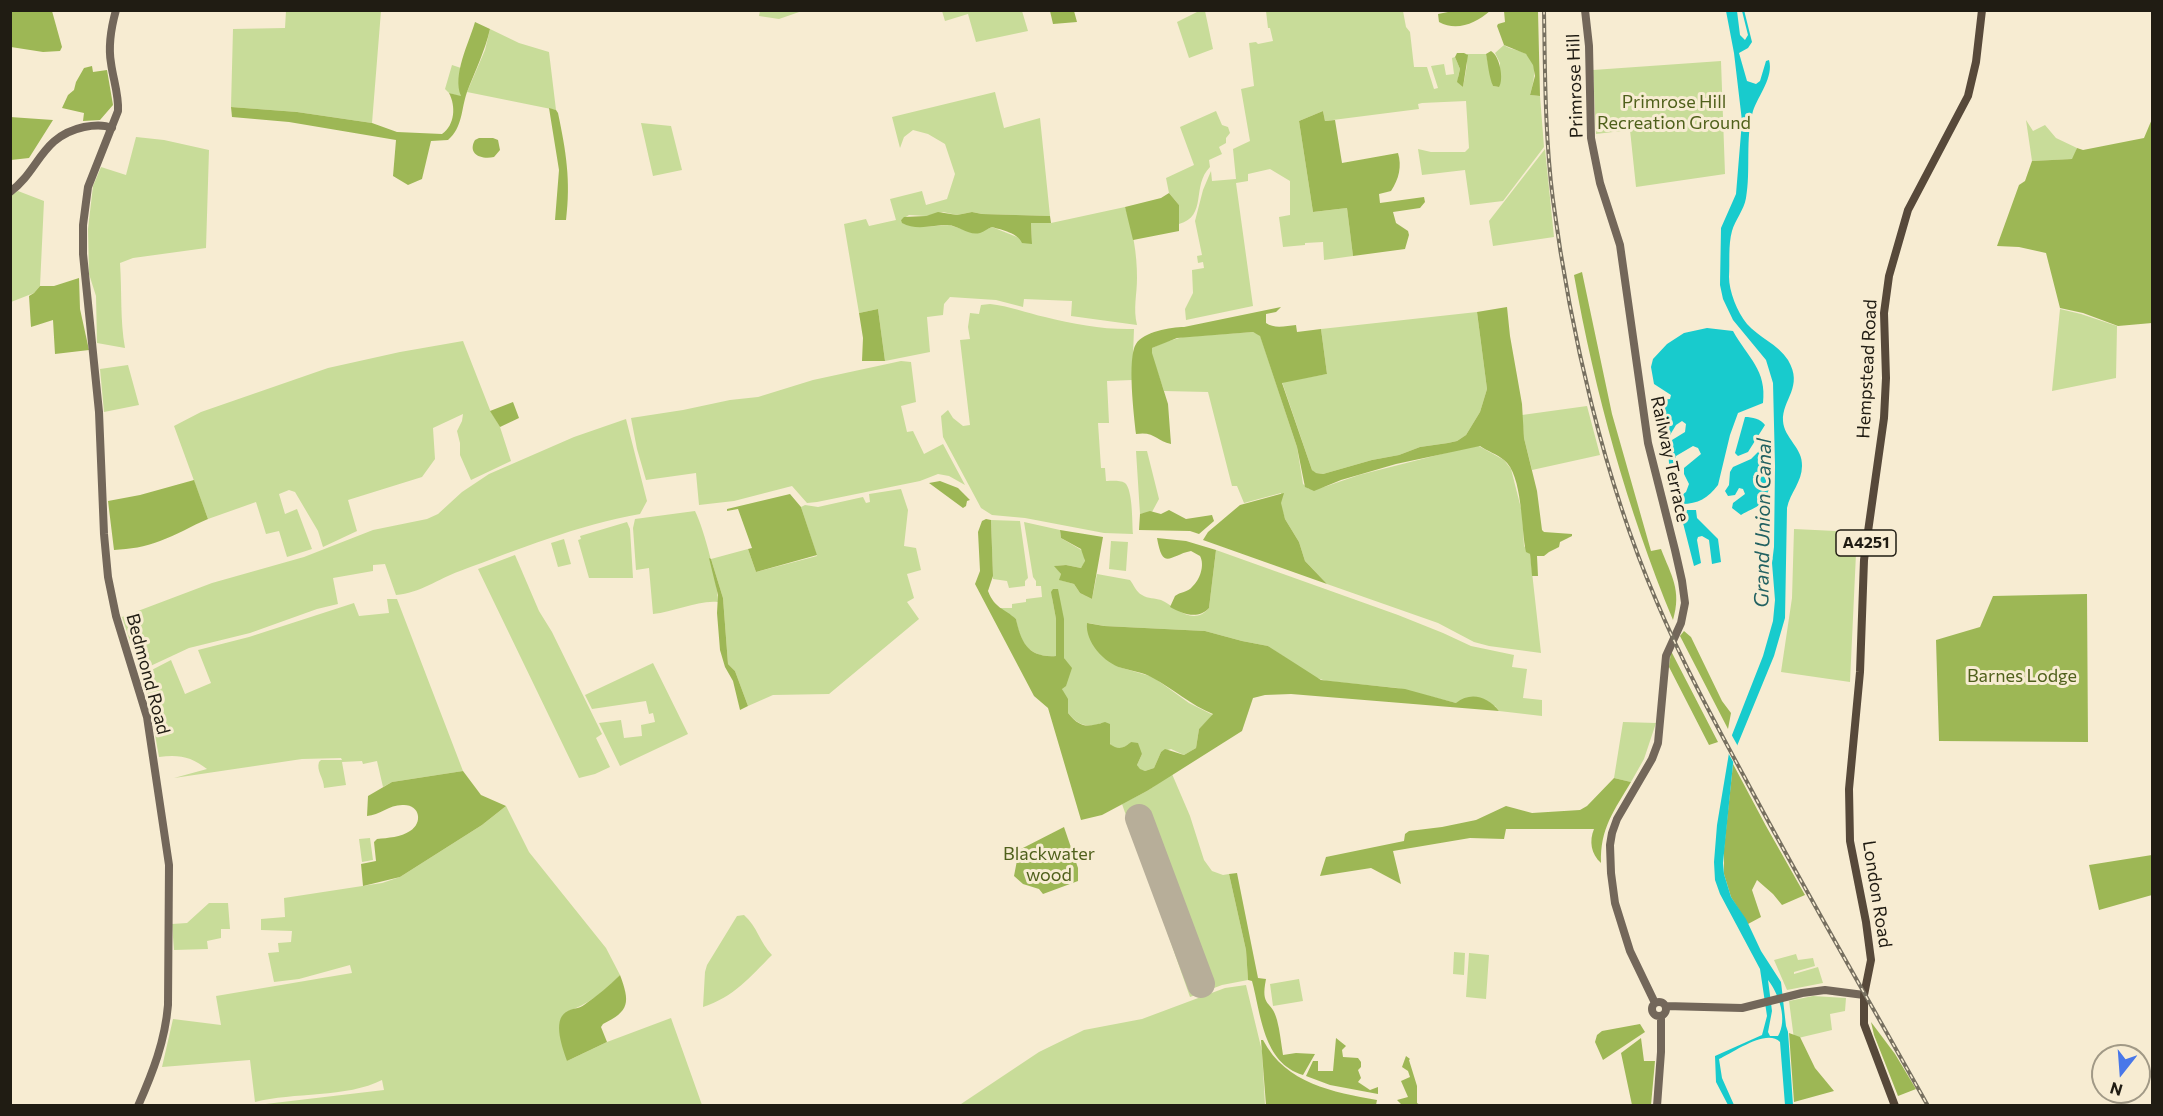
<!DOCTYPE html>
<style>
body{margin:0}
#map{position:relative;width:2163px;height:1116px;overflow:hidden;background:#f7ecd2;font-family:Commissioner,sans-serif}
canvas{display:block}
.frame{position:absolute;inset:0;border:12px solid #201c13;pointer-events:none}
.north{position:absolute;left:2091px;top:1044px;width:60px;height:60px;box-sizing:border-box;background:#f7ecd2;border:2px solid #a19986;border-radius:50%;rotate:197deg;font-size:16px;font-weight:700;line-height:24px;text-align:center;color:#201c13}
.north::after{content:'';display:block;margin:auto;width:21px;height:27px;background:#4877e9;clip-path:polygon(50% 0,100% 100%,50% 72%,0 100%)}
</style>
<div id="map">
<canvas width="2163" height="1116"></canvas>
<div class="frame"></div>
<div class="north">N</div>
</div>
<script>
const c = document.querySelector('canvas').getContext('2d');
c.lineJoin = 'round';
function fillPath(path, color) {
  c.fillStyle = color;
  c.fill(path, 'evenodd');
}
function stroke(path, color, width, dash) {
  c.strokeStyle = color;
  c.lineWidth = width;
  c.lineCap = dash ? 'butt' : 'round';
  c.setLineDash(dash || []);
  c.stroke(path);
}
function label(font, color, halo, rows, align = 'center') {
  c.font = font + ' Commissioner,sans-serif';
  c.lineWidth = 6;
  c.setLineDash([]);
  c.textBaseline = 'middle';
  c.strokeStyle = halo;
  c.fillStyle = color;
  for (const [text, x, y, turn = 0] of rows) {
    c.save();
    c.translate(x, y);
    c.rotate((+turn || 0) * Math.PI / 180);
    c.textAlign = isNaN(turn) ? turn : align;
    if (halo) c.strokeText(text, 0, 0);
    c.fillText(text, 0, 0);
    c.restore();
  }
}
fillPath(new Path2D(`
 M 286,11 L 381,11 L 372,123 L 297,112 L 231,107 L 233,29 L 285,28 Z
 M 760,11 L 760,10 L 802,11 L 779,19 L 759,16 Z
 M 942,11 L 1022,11 L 1028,31 L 976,42 L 968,14 L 945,21 Z
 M 1199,11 L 1205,11 L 1213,49 L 1189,58 L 1177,22 Z
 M 1256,11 L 1403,11 L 1406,27 L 1410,32 L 1414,67 L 1427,67 L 1434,89 L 1438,88 L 1431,66 L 1444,64 L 1446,75 L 1454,74 L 1452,58 L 1455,57 L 1460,69 L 1458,77 L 1463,87 L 1467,65 L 1467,54 L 1486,54 L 1493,86 L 1499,87 L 1500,63 L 1495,53 L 1504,45 C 1509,49 1515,49 1522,52 C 1540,59 1534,81 1530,95 L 1540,96 L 1544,147 L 1503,201 L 1470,205 L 1465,170 L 1422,175 L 1418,149 L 1431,152 L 1465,152 L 1469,148 L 1466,101 L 1422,103 L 1418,104 L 1419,109 L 1325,121 L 1323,111 L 1299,121 L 1313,212 L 1347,208 L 1353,256 L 1324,260 L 1323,242 L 1305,243 L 1305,245 L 1283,247 L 1279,217 L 1290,215 L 1290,181 L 1270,169 L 1248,174 L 1248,181 L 1236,183 L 1253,306 L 1186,320 L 1185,309 L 1193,293 L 1192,270 L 1204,268 L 1203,262 L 1198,263 L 1197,256 L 1202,255 L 1195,221 L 1203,190 L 1211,171 L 1212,181 L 1236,179 L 1233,149 L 1250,141 L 1241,89 L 1254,86 L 1249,43 L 1256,42 L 1258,44 L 1273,41 L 1270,28 L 1268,28 L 1266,11 Z
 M 490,29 L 519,43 L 549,52 L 556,110 L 467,92 L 485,50 Z
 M 1721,61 L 1725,174 L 1636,187 L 1630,130 L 1596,134 L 1593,70 Z
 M 452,65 L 461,68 L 459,83 L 462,97 L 449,93 L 445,89 Z
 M 995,92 L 1004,128 L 1040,118 L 1050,216 L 982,214 L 972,212 L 957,215 L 943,212 L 926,216 L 909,215 L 901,220 L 923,227 L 949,225 L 975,233 L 992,227 L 1032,243 L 1031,223 L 1051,223 L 1125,207 C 1133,230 1137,254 1137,278 C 1137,295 1133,308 1137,325 L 1071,316 L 1072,301 L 1024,299 L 1023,307 L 996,300 L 950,297 L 944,304 L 943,315 L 927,317 L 930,352 L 885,361 L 878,309 L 859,313 L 844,224 L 866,219 L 869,226 L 896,220 L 890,199 L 922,191 L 926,205 L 947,199 L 955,174 L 945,144 L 928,134 L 913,130 L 904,137 L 900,148 L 892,117 Z
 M 1216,111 L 1222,125 L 1228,127 L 1230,133 L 1226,138 L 1226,143 L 1219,147 L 1222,154 L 1209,160 L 1210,167 C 1191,186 1208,216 1179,224 L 1179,205 L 1169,193 L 1166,178 L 1194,165 L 1180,127 Z
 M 2026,120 L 2033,131 L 2045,125 L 2056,138 L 2077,148 L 2073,159 L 2032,161 Z
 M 641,123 L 671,126 L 682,170 L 653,176 Z
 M 136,137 L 164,140 L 209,150 L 206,248 L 133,258 L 120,263 C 122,292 120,320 125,348 L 97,343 L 96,296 L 89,274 L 88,229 L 93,186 L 101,167 L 126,175 Z
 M 1545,149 L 1554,237 L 1493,246 L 1489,221 Z
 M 18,191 L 44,201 L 40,286 L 34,293 L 11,302 L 11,195 Z
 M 990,304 C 1009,306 1027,313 1045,317 C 1074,324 1105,330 1134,329 L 1132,380 L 1107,381 L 1109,423 L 1098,423 L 1101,468 L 1105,468 L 1106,481 C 1111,481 1120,480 1125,483 C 1133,490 1132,523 1133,534 L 1104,533 L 1025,518 L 992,515 L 981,508 L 943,437 L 941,416 L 948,410 L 953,418 L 963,426 L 970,425 L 960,340 L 970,339 L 968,327 L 970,313 L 979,314 L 981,305 Z
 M 2060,309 L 2081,314 L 2117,326 L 2116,378 L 2052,391 Z
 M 1477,312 L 1487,389 L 1480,412 L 1466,435 L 1457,441 L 1448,443 L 1420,447 L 1399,455 L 1372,460 L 1323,474 L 1315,473 L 1312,470 L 1282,382 L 1327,374 L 1321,329 Z
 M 1253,332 L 1260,335 L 1297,447 L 1303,484 L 1309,489 L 1324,487 L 1359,475 L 1477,445 L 1504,460 L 1511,469 L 1522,512 L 1524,546 L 1530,554 L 1541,653 L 1489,646 L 1474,642 L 1438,623 L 1327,584 L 1305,561 L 1299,542 L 1285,519 L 1281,506 L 1281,493 L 1244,503 L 1237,486 L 1232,486 L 1208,392 L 1164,391 L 1151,353 L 1152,348 L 1165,342 L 1183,337 Z
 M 463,341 L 490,410 L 500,427 L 511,461 L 471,480 L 460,455 L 460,443 L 457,431 L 462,421 L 463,414 L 433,428 L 435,459 L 422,477 L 348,500 L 357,531 L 323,547 L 318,531 L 295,492 L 289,490 L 279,494 L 285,514 L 297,509 L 312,549 L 287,557 L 279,531 L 266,534 L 256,502 L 208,519 L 174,426 L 201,412 L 328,368 L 400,352 Z
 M 901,361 L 911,362 L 916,402 L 901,406 L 907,432 L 913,431 L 924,454 L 943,444 L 965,485 L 949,476 L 938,474 L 920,481 L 817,502 L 807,503 L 792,486 L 734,501 L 699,505 L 696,473 L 646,480 L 637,449 L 631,418 L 683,410 L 730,400 L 758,397 L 813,380 Z
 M 128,365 L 139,405 L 104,412 L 100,369 Z
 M 1587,406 L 1600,455 L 1532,470 L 1524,438 L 1522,415 Z
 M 626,419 L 647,501 L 640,514 C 577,525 520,549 460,571 C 438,579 420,593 396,595 L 385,564 L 373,565 L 373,571 L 333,578 L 338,604 L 317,609 L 250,633 L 189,648 L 144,669 L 138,665 L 122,617 L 212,583 L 304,557 L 373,530 L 427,519 L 438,514 L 462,492 L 489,474 L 574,437 Z
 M 1136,451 L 1147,451 L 1159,499 L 1152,512 L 1140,514 Z
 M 901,489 L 908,510 L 904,546 L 916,548 L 921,570 L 907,574 L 914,598 L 907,602 L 919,619 L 829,694 L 773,695 L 748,706 L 735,671 L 728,664 L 723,598 L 711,559 L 748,549 L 756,572 L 817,556 L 801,507 L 805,505 L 818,507 L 863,497 L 866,503 L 870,502 L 869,494 Z
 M 695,511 C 704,529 718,582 718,602 C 698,600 674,612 653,614 L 649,568 L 636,570 L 633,528 L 635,519 Z
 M 991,520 L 1020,521 L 1028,578 L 1025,581 L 1025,586 L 1009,588 L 1007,581 L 993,579 Z
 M 627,522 L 630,529 L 633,578 L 589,578 L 578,540 L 581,539 L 580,536 Z
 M 1024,522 L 1060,530 L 1061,538 L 1083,551 L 1085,562 L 1081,568 L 1066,565 L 1055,566 L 1061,574 L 1060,580 L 1074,584 L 1080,593 L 1092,599 L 1097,574 L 1130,580 C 1134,585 1136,592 1142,595 C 1148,599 1155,598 1161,600 C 1176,607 1193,627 1209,608 L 1216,550 L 1398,615 L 1443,633 L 1471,646 L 1514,655 L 1512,667 L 1527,669 L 1523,698 L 1542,700 L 1542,716 L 1499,711 L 1495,706 L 1456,703 L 1397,688 L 1326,681 L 1314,677 L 1268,646 L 1242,641 L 1205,631 L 1104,626 L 1088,623 L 1119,667 L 1153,677 L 1189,703 L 1213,715 L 1199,729 L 1196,748 L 1184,755 L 1171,749 L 1161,752 L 1154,768 L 1145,771 L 1140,770 L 1137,765 L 1142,754 L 1131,742 C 1111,760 1108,738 1101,723 C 1087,729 1077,724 1068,713 L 1068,706 L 1062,689 L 1067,665 L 1064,658 L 1062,649 L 1064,635 L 1062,612 L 1052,597 L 1056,619 L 1056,656 C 1029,658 1020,643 1016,619 L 999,608 L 1012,608 L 1012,604 L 1026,602 L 1026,599 L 1042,597 L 1041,586 L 1036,586 L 1036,581 L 1033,577 Z
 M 1794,529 L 1857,532 L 1850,682 L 1781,672 L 1792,598 Z
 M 564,539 L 571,564 L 558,567 L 551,543 Z
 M 1111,541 L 1128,542 L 1126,571 L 1109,569 Z
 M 515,555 L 539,611 L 552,632 L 602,734 L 596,738 L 610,767 L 595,774 L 579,778 L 478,569 Z
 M 387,599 L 397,599 L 463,771 L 392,782 L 383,787 L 377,761 L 363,764 L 362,761 L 342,762 L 346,785 L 324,788 C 324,778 316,771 319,762 L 321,760 L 342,760 L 341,758 L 302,759 L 174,778 L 207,769 C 192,757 179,754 159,757 L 144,674 L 171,660 L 185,694 L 211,683 L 198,650 L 249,637 L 354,603 L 359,616 L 389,613 Z
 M 653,663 L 688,734 L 620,766 L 599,723 L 621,720 L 624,738 L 642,736 L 641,725 L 655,722 L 653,713 L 649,714 L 646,701 L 592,709 L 585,695 Z
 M 1623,722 L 1656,723 L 1644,759 L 1631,782 L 1614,778 Z
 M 1172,774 L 1190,816 L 1204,860 L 1212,871 L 1223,875 L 1229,874 L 1246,950 L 1248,980 L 1222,985 L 1190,997 L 1122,804 L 1147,791 Z
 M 506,806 L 529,852 L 606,948 L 620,975 C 604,991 588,1005 566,1012 L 567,1061 L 607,1042 L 671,1018 L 702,1105 L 257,1105 L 384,1090 L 382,1080 C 347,1098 293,1092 255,1102 L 250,1060 L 162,1067 L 173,1019 L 221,1025 L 216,996 L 352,973 L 350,965 L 299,979 L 274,982 L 268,953 L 279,952 L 278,943 L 291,942 L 292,931 L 261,930 L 261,919 L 285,917 L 284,898 L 382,883 L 400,877 L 482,825 Z
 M 370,838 L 373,860 L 362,862 L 359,839 Z
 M 209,903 L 228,903 L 230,929 L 221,929 L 221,938 L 207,941 L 208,949 L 174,950 L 172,924 L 187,923 Z
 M 744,915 C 757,926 760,943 772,955 C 750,977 734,997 703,1007 L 705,972 L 707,965 L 737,916 Z
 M 1454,952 L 1465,953 L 1464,975 L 1453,974 Z
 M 1469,953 L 1489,955 L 1486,999 L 1466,997 Z
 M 1796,954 L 1798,960 L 1813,958 L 1815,966 L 1794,972 L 1794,974 L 1818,967 L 1823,983 L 1787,990 L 1774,960 Z
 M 1299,979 L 1303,1001 L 1273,1006 L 1270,984 Z
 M 1246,985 L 1262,1051 L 1265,1105 L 958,1106 L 1039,1052 L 1084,1030 L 1142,1019 L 1225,988 Z
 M 1813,996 L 1846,998 L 1845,1011 L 1830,1014 L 1832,1030 L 1794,1039 L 1789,1001 Z`), '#c8dc99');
fillPath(new Path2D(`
 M 11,10 L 52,11 L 62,47 L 60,51 L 43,52 L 11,47 Z
 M 1050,11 L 1074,11 L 1077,22 L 1053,24 Z
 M 1453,11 L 1453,10 L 1490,11 C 1476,23 1457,32 1439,22 L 1438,14 Z
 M 1504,11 L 1538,11 L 1540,96 L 1530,95 L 1535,76 L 1533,65 L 1526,54 L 1504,45 L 1497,26 L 1498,24 L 1505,22 Z
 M 475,22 L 490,29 C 485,51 475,71 467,92 C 461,109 463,127 448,140 L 431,141 L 422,179 L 408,185 L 393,176 L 396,140 L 289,122 L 232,117 L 231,107 L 297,112 L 372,123 L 397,132 L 442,134 C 455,125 456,106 449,93 L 461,96 C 452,75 469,43 475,22 Z
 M 1491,51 C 1500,56 1504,80 1499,87 L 1493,86 C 1489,77 1488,64 1486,54 Z
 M 1457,53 L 1464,53 L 1468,55 L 1463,87 L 1457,82 L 1460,69 L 1455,57 Z
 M 92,66 L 93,72 L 107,70 L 113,105 L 100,120 L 83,121 L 84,113 L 62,108 L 68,95 L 74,90 L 76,82 L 84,68 Z
 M 549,108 L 556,110 L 558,113 C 566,151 571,181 566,220 L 555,220 L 559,170 Z
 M 1323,111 L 1325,121 L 1335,120 L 1342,163 L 1398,153 C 1402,166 1399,179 1391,191 L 1379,194 L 1380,203 L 1424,197 L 1425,202 L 1420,208 L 1393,212 L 1396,223 L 1408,231 L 1409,235 L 1405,249 L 1353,256 L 1347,208 L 1313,212 L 1299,121 Z
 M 10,117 L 53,120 L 29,158 L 11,160 Z
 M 2152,119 L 2152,323 L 2118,326 L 2083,313 L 2060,308 L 2046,253 L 2019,247 L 1997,246 L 2019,185 L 2025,181 L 2032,161 L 2072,159 L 2077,148 L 2083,150 L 2144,138 Z
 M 479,138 L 493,138 L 498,140 L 500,150 L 494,157 C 481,160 467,154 475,140 Z
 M 1169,193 L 1179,205 L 1179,231 L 1133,240 L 1125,207 L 1161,198 Z
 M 938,212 L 957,215 L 972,212 L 982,214 L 1050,216 L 1051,223 L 1031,223 L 1032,244 L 1022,243 C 1018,233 1002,230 992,227 C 988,228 984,232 980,233 C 969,236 959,226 948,225 C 933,225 916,231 902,223 L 901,220 L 904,217 L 926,216 Z
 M 1582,272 L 1612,414 L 1651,551 L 1661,549 C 1671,575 1682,590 1673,620 C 1627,509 1595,393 1574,275 Z
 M 79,278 L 80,309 L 89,350 L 55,354 L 53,320 L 31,327 L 29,296 L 34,293 L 40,286 L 54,286 Z
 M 1281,307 L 1276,312 L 1266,314 L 1266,323 C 1274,329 1286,326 1296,325 L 1297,332 L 1321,329 L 1327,374 L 1282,383 L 1312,470 L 1316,473 L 1323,474 L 1372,460 L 1399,455 L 1420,447 L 1448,443 L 1457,441 L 1466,435 L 1480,412 L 1487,389 L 1477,312 L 1507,307 L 1510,336 L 1522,404 L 1524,438 L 1537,491 L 1542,530 L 1544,532 L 1572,534 L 1572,536 L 1560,542 L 1559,547 L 1549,552 L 1544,556 L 1537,556 L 1538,576 L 1532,576 L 1530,554 L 1526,552 C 1521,529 1523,475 1504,460 C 1497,454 1487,451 1480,446 L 1396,464 L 1341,480 L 1314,491 L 1305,487 L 1297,447 L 1260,336 L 1253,332 L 1177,338 L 1152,348 L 1152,353 L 1168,404 L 1171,444 C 1156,441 1155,431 1136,434 C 1134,416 1127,358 1136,344 C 1143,332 1171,327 1184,327 Z
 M 878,309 L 885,361 L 862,361 L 863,338 L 859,313 Z
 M 513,402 L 519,418 L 500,427 L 490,411 Z
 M 194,480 L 208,519 C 191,526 177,535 160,541 C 145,547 130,549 114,550 L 108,501 L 140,495 Z
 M 940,481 L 958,488 L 970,500 L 967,501 L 966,506 L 963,508 L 929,483 Z
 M 1284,493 L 1281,503 L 1285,519 L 1299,542 L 1305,561 L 1327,584 L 1203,540 L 1208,532 L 1240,505 Z
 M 790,494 L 801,507 L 817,555 L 756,572 L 748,549 L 752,548 L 738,509 L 727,511 L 727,509 Z
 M 1169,510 L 1186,519 L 1212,515 L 1214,521 L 1199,534 L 1190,531 L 1139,530 L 1140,514 L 1150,511 L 1161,514 Z
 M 986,519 L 991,520 L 993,576 L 988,591 C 995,609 1004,608 1016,619 C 1021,642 1028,658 1056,656 L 1056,619 L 1051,592 L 1053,589 L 1058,589 L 1064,619 L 1064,658 L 1072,668 L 1066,686 L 1062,689 L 1068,699 L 1068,713 C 1081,729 1088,727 1105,722 L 1110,724 L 1110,744 C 1118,750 1123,749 1131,742 L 1138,743 L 1142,754 L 1137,765 L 1140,769 L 1145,771 L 1154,768 L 1161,752 L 1165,749 L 1184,755 L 1196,748 L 1199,729 L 1213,714 C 1191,705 1173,689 1153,678 C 1143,672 1132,671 1122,668 C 1104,663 1085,642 1087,623 L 1104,626 L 1205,631 L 1242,641 L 1268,646 L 1321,680 L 1405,689 L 1456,703 C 1471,691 1488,697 1499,711 L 1291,694 L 1265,695 L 1253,698 L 1242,731 L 1147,791 L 1102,815 L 1081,820 L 1048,708 L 1034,696 L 975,584 L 980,571 L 978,532 L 982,521 Z
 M 1060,530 L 1103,537 L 1092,599 L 1080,593 L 1074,584 L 1059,580 L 1061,574 L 1054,566 L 1066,565 L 1081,568 L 1085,561 L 1081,549 L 1061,538 Z
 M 1157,538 L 1186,541 L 1216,550 L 1209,608 C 1198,620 1183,614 1170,607 L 1175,596 C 1180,592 1188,592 1192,587 C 1200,580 1205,565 1200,556 L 1191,551 C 1170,555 1163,572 1157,538 Z
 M 709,558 L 711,559 L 723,598 L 728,664 L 735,671 L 748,706 L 740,710 L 733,681 L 725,667 L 720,650 L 717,613 L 718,595 Z
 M 2087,594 L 2088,742 L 1939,741 L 1936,640 L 1980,627 L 1993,596 Z
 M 1684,631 L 1691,637 L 1722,701 L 1731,713 L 1728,729 L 1680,636 Z
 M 1671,651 L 1718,742 L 1709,745 L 1669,667 Z
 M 1733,764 L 1766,826 L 1805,895 L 1782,905 L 1773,894 L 1757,880 L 1752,890 L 1761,917 L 1748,924 L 1731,897 L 1724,874 L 1724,849 Z
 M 463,771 L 481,795 L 506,806 L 482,825 L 400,877 L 363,886 L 361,864 L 376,861 L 374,842 L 377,839 C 388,838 401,837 410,831 C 423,823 420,805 404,805 C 390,804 380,815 367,816 L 368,796 L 392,782 Z
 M 1614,778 L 1631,782 C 1614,811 1600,828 1601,863 C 1591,854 1589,841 1594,829 L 1506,829 L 1504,839 L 1470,838 L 1393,851 L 1401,884 L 1371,868 L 1320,876 L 1326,857 L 1404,841 L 1405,834 L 1409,831 L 1442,827 L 1476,820 L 1506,806 L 1532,813 L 1580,810 L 1587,806 Z
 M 1064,827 L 1078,868 L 1078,881 L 1043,894 L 1039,889 L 1023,884 L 1014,876 L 1019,850 Z
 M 2152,855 L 2152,895 L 2099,910 L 2089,865 Z
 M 1237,873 L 1258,978 L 1266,979 C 1260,1009 1272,999 1277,1020 C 1280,1031 1281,1043 1283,1055 L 1296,1053 L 1315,1054 L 1303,1075 C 1263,1063 1261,1014 1252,981 L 1248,980 L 1246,950 L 1229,874 Z
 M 620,975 C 630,1002 630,1011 603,1024 L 601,1027 L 607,1042 L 567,1061 C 563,1049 552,1021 566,1012 C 572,1008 579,1009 584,1005 C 597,996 609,986 620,975 Z
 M 1871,1022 L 1895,1054 L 1916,1089 L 1898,1096 L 1874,1035 Z
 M 1640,1024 L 1645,1032 L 1603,1060 L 1595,1042 L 1597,1035 L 1602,1031 Z
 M 1789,1033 L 1800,1037 L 1815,1068 L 1834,1091 L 1794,1102 Z
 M 1336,1038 L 1346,1046 L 1342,1050 L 1343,1057 L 1358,1058 L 1361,1062 L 1361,1067 L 1358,1070 L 1361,1078 L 1358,1082 L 1370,1090 L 1378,1087 L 1378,1094 L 1330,1085 L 1306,1076 L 1313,1061 L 1318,1061 L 1318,1071 L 1333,1071 Z
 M 1641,1038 L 1644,1061 L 1655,1061 L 1651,1105 L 1632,1105 L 1621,1053 Z
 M 1261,1040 L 1263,1040 C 1286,1084 1333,1092 1377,1100 L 1376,1105 C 1366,1106 1326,1103 1320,1106 L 1266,1105 Z
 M 1406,1056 L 1410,1059 L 1409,1060 L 1417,1086 L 1417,1103 L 1420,1105 L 1402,1105 L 1397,1100 L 1408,1097 L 1401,1081 L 1410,1077 L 1408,1071 L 1402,1067 Z`), '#9db755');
fillPath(new Path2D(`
 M 1744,10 L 1752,42 L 1748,48 L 1739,53 L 1747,81 L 1756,84 L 1760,81 L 1766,61 L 1769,60 C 1774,77 1758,96 1753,111 C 1745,137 1751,171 1746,198 C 1744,210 1735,220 1732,231 C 1728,245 1730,263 1729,277 C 1729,291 1737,312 1747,324 C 1758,337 1778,344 1788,360 C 1804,387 1782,399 1783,421 C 1784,438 1803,448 1802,466 C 1802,482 1790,493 1787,508 L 1785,618 L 1774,656 L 1737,746 L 1733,764 L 1723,863 L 1724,874 L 1731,897 L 1746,919 L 1761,951 L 1781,982 L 1786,1026 L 1788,1032 L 1793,1105 L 1785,1105 L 1780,1042 C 1767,1028 1734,1052 1719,1059 L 1722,1078 L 1734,1105 L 1728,1105 L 1716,1082 L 1715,1056 L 1762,1035 L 1767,1016 L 1760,969 L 1720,894 L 1715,880 L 1714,862 L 1717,825 L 1732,735 L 1763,656 L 1773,621 L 1775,600 L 1772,563 L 1774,547 L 1775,466 L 1773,383 L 1766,360 L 1733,320 L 1723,299 L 1720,285 L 1721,228 L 1736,194 L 1742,121 L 1734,53 L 1726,11 L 1737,11 L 1740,35 L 1745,40 L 1748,35 L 1742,11 ZM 1768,980 C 1779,994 1788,1020 1778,1036 L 1770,1036 L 1768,1032 L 1772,1011 Z
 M 1707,328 L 1733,331 C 1748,358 1767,370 1763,403 L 1738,413 L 1730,435 L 1718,485 C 1708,498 1698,504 1682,504 L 1679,497 L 1686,492 L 1689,484 L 1684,474 L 1684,468 L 1701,454 L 1698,448 L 1693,446 L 1676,456 L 1674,479 L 1670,480 L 1668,447 L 1672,440 L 1685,432 L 1686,424 L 1682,421 L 1676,425 L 1670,435 L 1662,429 L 1659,407 L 1661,400 L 1670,399 L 1671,395 L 1654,384 L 1651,367 L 1653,359 L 1667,344 L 1684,333 Z
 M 1745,417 C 1752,417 1761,419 1765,425 L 1748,452 L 1738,456 L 1735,453 Z
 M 1760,450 L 1771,451 C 1770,465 1773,493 1762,503 C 1756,508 1747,511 1741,515 L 1732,508 L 1733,503 L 1745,494 L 1743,489 L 1739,488 L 1735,495 L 1728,496 L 1725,491 L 1729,485 L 1730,472 L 1733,467 L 1751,459 Z
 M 1684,510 L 1696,510 L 1697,518 L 1718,539 L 1721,562 L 1712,564 L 1709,540 L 1702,536 L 1698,537 L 1697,540 L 1701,563 L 1694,566 L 1682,519 Z`), '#18cbcd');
fillPath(new Path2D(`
 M 1730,732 L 1740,750 L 1736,767 L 1726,749 Z`), '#f7ecd2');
stroke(new Path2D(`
 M 1139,818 L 1201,984`), '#b7ae99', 28);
stroke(new Path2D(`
 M 116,10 C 111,28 108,46 111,63 C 113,79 119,95 118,111 L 88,187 L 83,225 L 83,254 L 99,412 L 104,534 L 108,577 L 116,616 L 147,717 L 169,865 L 168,1005 C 165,1041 153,1072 138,1106
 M 1585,10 L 1589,46 L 1591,138 L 1600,183 L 1620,245 L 1648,443 L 1675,550 L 1682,581 L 1685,603 L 1681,623 L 1666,656 L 1658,743 L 1652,759 L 1617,819 L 1612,833 L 1610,845 L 1611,873 L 1615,903 L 1630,951 L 1655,1003
 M 10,192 C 39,171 41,136 84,127 C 94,125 103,124 112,128
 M1652 1009a7 7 0 1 1 14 0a7 7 0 1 1-14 0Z
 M 1666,1006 L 1742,1008 L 1802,993 L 1825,990 L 1864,995
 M 1657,1106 L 1661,1052 L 1661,1016`), '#73675a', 8);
stroke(new Path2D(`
 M 1895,1106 L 1864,1024 L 1864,995 L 1871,960 L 1866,922 L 1850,841 L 1849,789 L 1860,672 L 1864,560 L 1884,418 L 1886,378 L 1884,313 L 1889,276 L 1908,210 L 1968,96 L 1976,62 L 1982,10`), '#57493a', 8);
const rail = new Path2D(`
 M 1544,10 C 1545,74 1545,137 1553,200 C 1570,330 1604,479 1656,600 C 1682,662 1714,721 1746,780 C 1804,889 1867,997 1928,1106`);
stroke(rail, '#777060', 4);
stroke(rail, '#f7ecd2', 1.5, [4.5]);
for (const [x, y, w] of [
 [1866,543,60]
]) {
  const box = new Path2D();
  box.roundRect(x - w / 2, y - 13, w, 26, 4.5);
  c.fillStyle = '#f7ecd2';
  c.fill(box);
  stroke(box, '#201c13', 1.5);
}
label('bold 16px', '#201c13', null, [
 ["A4251",1866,543]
]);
label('18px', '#201c13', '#f7ecd2', [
 ["Primrose Hill",1575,86,-92],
 ["Hempstead Road",1867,369,-87],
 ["Railway Terrace",1670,459,78],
 ["Bedmond Road",148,674,75],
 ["London Road",1877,894,81]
]);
label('18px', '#4f601b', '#f7ecd2', [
 ["Primrose Hill",1674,102],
 ["Recreation Ground",1674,123],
 ["Barnes Lodge",2022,676],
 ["Blackwater",1049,854],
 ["wood",1049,875]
]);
label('italic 20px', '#226161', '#f7ecd2', [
 ["Grand Union Canal",1763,523,-89]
]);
</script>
